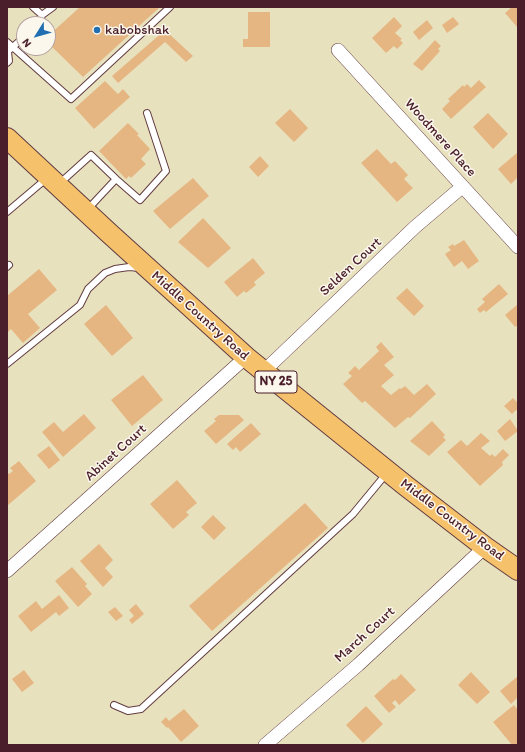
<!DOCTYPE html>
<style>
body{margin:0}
#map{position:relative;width:525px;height:752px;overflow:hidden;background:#e8e1be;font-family:Itim,sans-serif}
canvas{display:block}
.frame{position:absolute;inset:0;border:8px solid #4a1f2b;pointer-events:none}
.north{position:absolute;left:16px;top:16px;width:40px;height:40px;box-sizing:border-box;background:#fbf7ec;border:1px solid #b4a19f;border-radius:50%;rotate:233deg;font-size:11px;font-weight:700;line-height:16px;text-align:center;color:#4a1f2b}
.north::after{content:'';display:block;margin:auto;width:14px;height:18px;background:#1f6fb2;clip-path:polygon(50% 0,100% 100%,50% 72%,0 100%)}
</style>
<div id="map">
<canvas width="525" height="752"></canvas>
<div class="frame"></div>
<div class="north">N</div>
</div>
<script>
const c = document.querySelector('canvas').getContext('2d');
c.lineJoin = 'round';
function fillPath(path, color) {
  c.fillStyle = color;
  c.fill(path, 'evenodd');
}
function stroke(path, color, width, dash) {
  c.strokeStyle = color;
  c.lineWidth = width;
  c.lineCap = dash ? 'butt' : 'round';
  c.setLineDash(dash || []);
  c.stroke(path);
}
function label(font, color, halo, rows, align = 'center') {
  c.font = font + ' Itim,sans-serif';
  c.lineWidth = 3;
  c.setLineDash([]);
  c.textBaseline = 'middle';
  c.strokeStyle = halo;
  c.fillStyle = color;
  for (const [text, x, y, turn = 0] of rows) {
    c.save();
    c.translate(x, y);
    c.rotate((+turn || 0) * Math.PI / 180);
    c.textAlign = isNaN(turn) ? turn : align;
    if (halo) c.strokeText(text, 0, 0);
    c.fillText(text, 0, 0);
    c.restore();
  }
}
fillPath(new Path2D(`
 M 80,7 L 160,7 L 83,77 L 48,43 L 48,36 Z
 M 512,7 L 518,7 L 518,28 L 505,13 Z
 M 248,12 L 270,12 L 270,47 L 243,47 L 243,39 L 248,39 Z
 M 394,17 L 402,26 L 395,33 L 402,39 L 400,40 L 403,43 L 397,49 L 394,46 L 386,53 L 372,38 Z
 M 453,17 L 459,24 L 447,33 L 442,25 Z
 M 427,20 L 433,28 L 419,40 L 413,32 Z
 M 165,30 L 193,56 L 186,62 L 165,42 L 118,83 L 112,76 Z
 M 435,40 L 441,46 L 438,49 L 440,51 L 422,71 L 413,64 Z
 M 479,80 L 486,87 L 451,119 L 442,109 L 450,101 L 448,99 L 463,85 L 464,87 L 467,84 L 471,88 Z
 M 105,81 L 118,94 L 123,89 L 130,97 L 94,129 L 75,108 Z
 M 290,109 L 308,128 L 294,142 L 275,123 Z
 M 488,113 L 508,134 L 493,149 L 473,127 Z
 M 128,123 L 139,134 L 137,135 L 150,149 L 141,159 L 146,164 L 131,178 L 129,176 L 126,179 L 99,151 Z
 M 377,149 L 391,164 L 395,161 L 408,175 L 404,179 L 413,188 L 397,202 L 361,163 Z
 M 518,152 L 518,177 L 511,184 L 498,169 Z
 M 260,156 L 269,166 L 258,177 L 249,167 Z
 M 193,178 L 209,196 L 170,229 L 153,211 Z
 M 203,218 L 231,248 L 208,268 L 178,242 Z
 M 464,240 L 479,261 L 468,269 L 462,261 L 454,267 L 445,254 L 451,250 L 448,247 L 453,244 L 454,246 Z
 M 253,258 L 265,273 L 254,282 L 256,285 L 246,293 L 244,291 L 237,297 L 224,282 Z
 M 39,269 L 57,290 L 28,314 L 40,328 L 23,343 L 11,329 L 7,333 L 7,296 Z
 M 499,284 L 508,294 L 486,312 L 484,310 L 480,313 L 477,309 L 485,302 L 482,299 Z
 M 407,288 L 424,306 L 414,316 L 396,298 Z
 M 518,304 L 518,325 L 515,327 L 505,315 Z
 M 106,305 L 133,338 L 112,356 L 84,324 Z
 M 381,342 L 394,357 L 384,365 L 394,375 L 381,386 L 391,395 L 400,388 L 401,389 L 405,386 L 414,395 L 427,384 L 436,394 L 410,418 L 408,417 L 395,428 L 365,401 L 362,403 L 343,384 L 352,376 L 348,373 L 355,366 L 359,370 L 379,351 L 376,347 Z
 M 143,375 L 163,400 L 132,426 L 111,400 Z
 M 513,398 L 518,403 L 518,411 L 516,410 L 512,414 L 504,406 Z
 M 84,414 L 96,428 L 63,457 L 42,432 L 54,422 L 63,432 Z
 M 219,415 L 239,415 L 244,420 L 216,444 L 204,431 L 216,421 L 214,419 Z
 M 510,419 L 518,431 L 505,441 L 497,431 Z
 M 432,421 L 445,435 L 443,437 L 446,440 L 429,456 L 410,441 Z
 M 251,423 L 261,434 L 240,452 L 236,447 L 233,450 L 227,444 Z
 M 481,433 L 490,441 L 481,448 L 490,456 L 492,454 L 495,457 L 503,449 L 509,455 L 502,462 L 503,465 L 480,486 L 447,452 L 461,440 L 467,446 Z
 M 49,446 L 60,460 L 49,469 L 37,455 Z
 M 19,461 L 36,481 L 7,506 L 7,472 L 9,474 L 13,471 L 10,468 Z
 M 177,480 L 197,503 L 186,512 L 189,515 L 173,529 L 150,504 Z
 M 305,503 L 328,528 L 212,631 L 189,606 Z
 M 213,515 L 226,528 L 214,540 L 201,527 Z
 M 99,544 L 113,560 L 105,568 L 113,577 L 103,587 L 80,561 Z
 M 72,567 L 87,584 L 85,586 L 92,594 L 78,607 L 55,581 Z
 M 59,595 L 69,608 L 59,616 L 56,612 L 31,632 L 18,616 L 36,601 L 42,609 Z
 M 136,604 L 144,614 L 132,624 L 129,620 L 134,616 L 129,610 Z
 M 115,607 L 123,616 L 116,621 L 108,612 Z
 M 24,670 L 34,683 L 22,692 L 12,679 Z
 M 471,672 L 490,692 L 477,704 L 458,685 Z
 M 401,674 L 416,690 L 399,705 L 395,700 L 392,703 L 396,707 L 389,713 L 374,696 L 393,679 L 395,680 Z
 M 518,676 L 518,697 L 511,704 L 500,691 Z
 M 514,705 L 518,710 L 518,743 L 515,745 L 512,745 L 493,722 Z
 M 366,706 L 383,724 L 363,743 L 346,725 Z
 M 184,709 L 199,726 L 181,742 L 168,727 L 167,728 L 161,722 L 166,717 L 169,721 Z`), '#e6b682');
const service = new Path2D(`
 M 33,7 L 42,15 L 40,22 L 38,24
 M 42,15 L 53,7
 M 7,42 L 71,99 L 170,7
 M 7,52 L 24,37
 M 7,63 L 9,61 L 8,52
 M 116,179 L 140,200 L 166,171 L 147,113
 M 60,183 L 91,155 L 116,179 L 87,210
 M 7,212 L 46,179
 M 7,267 L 9,265
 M 7,364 L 80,305 L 88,289 L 105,273 L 115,269 L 129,267 L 140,268
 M 114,705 L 128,711 L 141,709 L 353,514 L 386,474`);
const minor = new Path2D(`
 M 338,50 L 518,247
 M 263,372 L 415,227 L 462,187
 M 7,571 L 246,357
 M 265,745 L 358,665 L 485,547`);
const primary = new Path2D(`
 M 7,138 L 109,233 L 246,357 L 406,486 L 485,547 L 518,570`);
stroke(service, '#623c41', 8);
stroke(minor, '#623c41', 14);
stroke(primary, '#623c41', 22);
stroke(service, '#fff', 6);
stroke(minor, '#fff', 13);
stroke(primary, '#f5c16b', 20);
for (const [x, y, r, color] of [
 [97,30,4,"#1f6fb2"]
]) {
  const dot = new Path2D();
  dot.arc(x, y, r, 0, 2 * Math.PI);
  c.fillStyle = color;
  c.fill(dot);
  stroke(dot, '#fbf7ec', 1.5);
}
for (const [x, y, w] of [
 [276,382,42]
]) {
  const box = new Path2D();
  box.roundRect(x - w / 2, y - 11, w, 22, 3);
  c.fillStyle = '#fbf7ec';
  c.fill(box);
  stroke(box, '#4a1f2b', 1);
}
label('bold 13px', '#4a1f2b', null, [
 ["NY 25",276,382]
]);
label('14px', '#4a1f2b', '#fbf7ec', [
 ["kabobshak",105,30]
], 'left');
label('14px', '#4a1f2b', '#fbf7ec', [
 ["Woodmere Place",440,138,48],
 ["Selden Court",351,267,-43],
 ["Middle Country Road",200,316,42],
 ["Abinet Court",116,453,-42],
 ["Middle Country Road",452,520,37],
 ["March Court",365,635,-42]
]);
</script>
